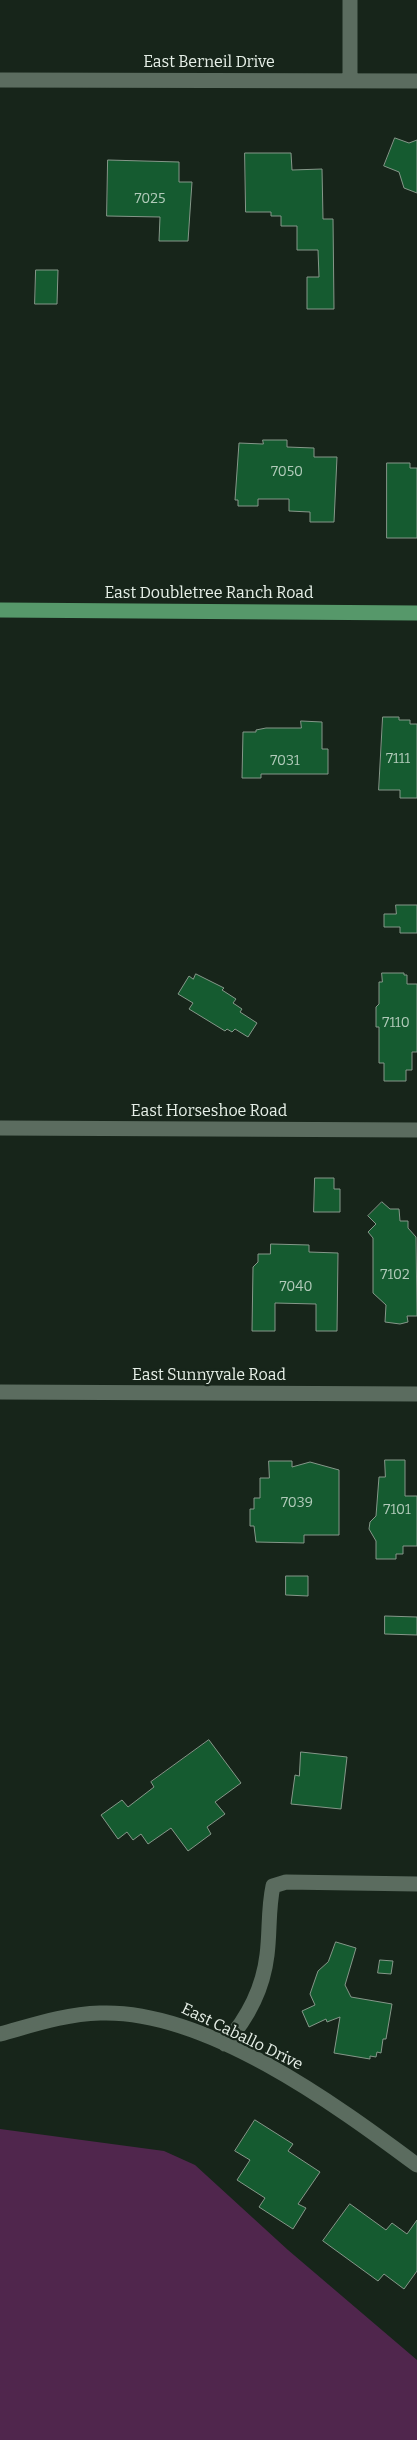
<!DOCTYPE html>
<style>
body{margin:0}
canvas{display:block;background:#17251a}
</style>
<canvas width="417" height="2440"></canvas>
<script>
const c = document.querySelector('canvas').getContext('2d');
c.lineJoin = 'round';
function fillPath(path, color) {
  c.fillStyle = color;
  c.fill(path, 'evenodd');
}
function stroke(path, color, width, dash) {
  c.strokeStyle = color;
  c.lineWidth = width;
  c.lineCap = dash ? 'butt' : 'round';
  c.setLineDash(dash || []);
  c.stroke(path);
}
function label(font, color, halo, rows, align = 'center') {
  c.font = font + ' Bitter,serif';
  c.lineWidth = 4.5;
  c.setLineDash([]);
  c.textBaseline = 'middle';
  c.strokeStyle = halo;
  c.fillStyle = color;
  for (const [text, x, y, turn = 0] of rows) {
    c.save();
    c.translate(x, y);
    c.rotate((+turn || 0) * Math.PI / 180);
    c.textAlign = isNaN(turn) ? turn : align;
    if (halo) c.strokeText(text, 0, 0);
    c.fillText(text, 0, 0);
    c.restore();
  }
}
fillPath(new Path2D(`
 M 0,2129 L 164,2151 L 195,2165 L 288,2250 L 417,2360 L 417,2440 L 0,2440 Z`), '#50264d');
const building = new Path2D(`
 M 395,138 L 409,143 L 417,140 L 417,193 L 404,188 L 399,172 L 384,166 Z
 M 245,153 L 291,153 L 292,170 L 322,169 L 323,219 L 333,219 L 334,309 L 307,309 L 307,277 L 319,277 L 318,250 L 297,250 L 297,226 L 281,226 L 281,216 L 271,216 L 271,212 L 246,212 Z
 M 108,160 L 179,162 L 179,182 L 192,182 L 188,241 L 159,241 L 160,217 L 107,216 Z
 M 36,270 L 58,270 L 57,304 L 35,304 Z
 M 263,440 L 287,440 L 287,447 L 314,448 L 314,457 L 337,457 L 334,522 L 310,522 L 310,512 L 289,511 L 289,499 L 258,499 L 258,506 L 238,506 L 238,500 L 235,500 L 239,443 L 263,444 Z
 M 387,463 L 410,463 L 410,468 L 417,468 L 417,538 L 387,538 Z
 M 383,717 L 399,717 L 399,720 L 410,720 L 410,724 L 417,724 L 417,798 L 400,798 L 400,790 L 379,790 Z
 M 301,721 L 322,722 L 322,749 L 328,749 L 328,774 L 261,774 L 261,778 L 242,778 L 243,732 L 256,732 L 256,730 L 266,728 L 301,728 Z
 M 396,905 L 417,905 L 417,933 L 400,933 L 400,927 L 384,927 L 384,914 L 396,914 Z
 M 382,973 L 404,973 L 404,975 L 407,975 L 407,984 L 417,984 L 417,1052 L 412,1052 L 412,1070 L 406,1070 L 406,1081 L 384,1081 L 384,1063 L 379,1063 L 379,1027 L 376,1027 L 376,1007 L 379,1004 L 379,982 L 382,982 Z
 M 196,974 L 224,988 L 222,990 L 236,999 L 233,1003 L 242,1009 L 240,1012 L 257,1023 L 248,1037 L 235,1029 L 232,1032 L 227,1029 L 225,1031 L 189,1009 L 193,1003 L 178,994 L 189,976 L 193,979 Z
 M 315,1178 L 334,1178 L 334,1189 L 340,1189 L 340,1212 L 314,1212 Z
 M 382,1202 L 390,1209 L 399,1209 L 400,1221 L 408,1221 L 408,1228 L 416,1237 L 417,1316 L 407,1316 L 408,1322 L 400,1324 L 385,1322 L 386,1305 L 373,1293 L 373,1238 L 368,1232 L 376,1224 L 368,1216 Z
 M 271,1244 L 309,1245 L 309,1252 L 338,1253 L 337,1331 L 316,1331 L 316,1304 L 275,1303 L 275,1331 L 252,1331 L 253,1267 L 258,1262 L 258,1254 L 270,1254 Z
 M 385,1460 L 405,1460 L 405,1496 L 417,1496 L 417,1546 L 403,1546 L 403,1554 L 396,1554 L 396,1559 L 376,1559 L 376,1541 L 369,1529 L 370,1522 L 376,1516 L 379,1477 L 385,1477 Z
 M 269,1461 L 292,1461 L 292,1467 L 310,1462 L 339,1470 L 339,1535 L 304,1535 L 304,1543 L 256,1542 L 254,1526 L 250,1526 L 250,1509 L 254,1509 L 254,1498 L 260,1498 L 260,1478 L 269,1478 Z
 M 286,1576 L 308,1576 L 308,1596 L 286,1595 Z
 M 385,1616 L 417,1617 L 417,1635 L 385,1634 Z
 M 209,1740 L 241,1783 L 215,1802 L 225,1814 L 207,1827 L 211,1834 L 188,1851 L 171,1828 L 148,1844 L 141,1834 L 133,1840 L 127,1832 L 118,1839 L 101,1815 L 122,1800 L 128,1807 L 154,1787 L 151,1782 Z
 M 301,1752 L 347,1757 L 341,1809 L 291,1804 L 295,1775 L 299,1776 Z
 M 336,1942 L 356,1948 L 345,1985 L 351,1997 L 392,2004 L 386,2039 L 383,2039 L 381,2053 L 377,2052 L 376,2057 L 370,2056 L 370,2059 L 334,2053 L 340,2017 L 327,2022 L 326,2019 L 309,2027 L 302,2011 L 315,2005 L 310,1994 L 318,1971 L 328,1962 Z
 M 380,1960 L 393,1961 L 391,1974 L 378,1973 Z
 M 255,2120 L 293,2144 L 288,2151 L 320,2172 L 298,2204 L 306,2208 L 293,2229 L 259,2207 L 265,2198 L 237,2180 L 250,2160 L 235,2151 Z
 M 350,2204 L 386,2230 L 392,2223 L 407,2234 L 417,2220 L 417,2271 L 404,2289 L 384,2274 L 378,2281 L 323,2241 Z`);
fillPath(building, '#155b30');
stroke(building, '#859789', 1);
stroke(new Path2D(`
 M 350,0 L 350,81
 M 0,80 L 417,81
 M 0,1128 L 417,1130
 M 0,1392 L 417,1394
 M 0,2034 C 33,2025 65,2014 100,2013 C 205,2009 335,2104 417,2165
 M 225,2044 C 247,2019 263,1989 267,1955 C 270,1932 268,1909 273,1886 L 286,1882 L 417,1884`), '#5b6c5f', 15);
stroke(new Path2D(`
 M 0,610 L 417,613`), '#56986a', 15);
label('14px', '#b2cbba', null, [
 ["7025",150,199],
 ["7050",287,472],
 ["7111",398,759],
 ["7031",285,761],
 ["7110",396,1023],
 ["7102",395,1275],
 ["7040",296,1287],
 ["7039",297,1503],
 ["7101",397,1510]
]);
label('16px', '#e7f0e8', '#17251a', [
 ["East Berneil Drive",209,63],
 ["East Doubletree Ranch Road",209,594],
 ["East Horseshoe Road",209,1112],
 ["East Sunnyvale Road",209,1376],
 ["East Caballo Drive",242,2037,26]
]);
</script>
